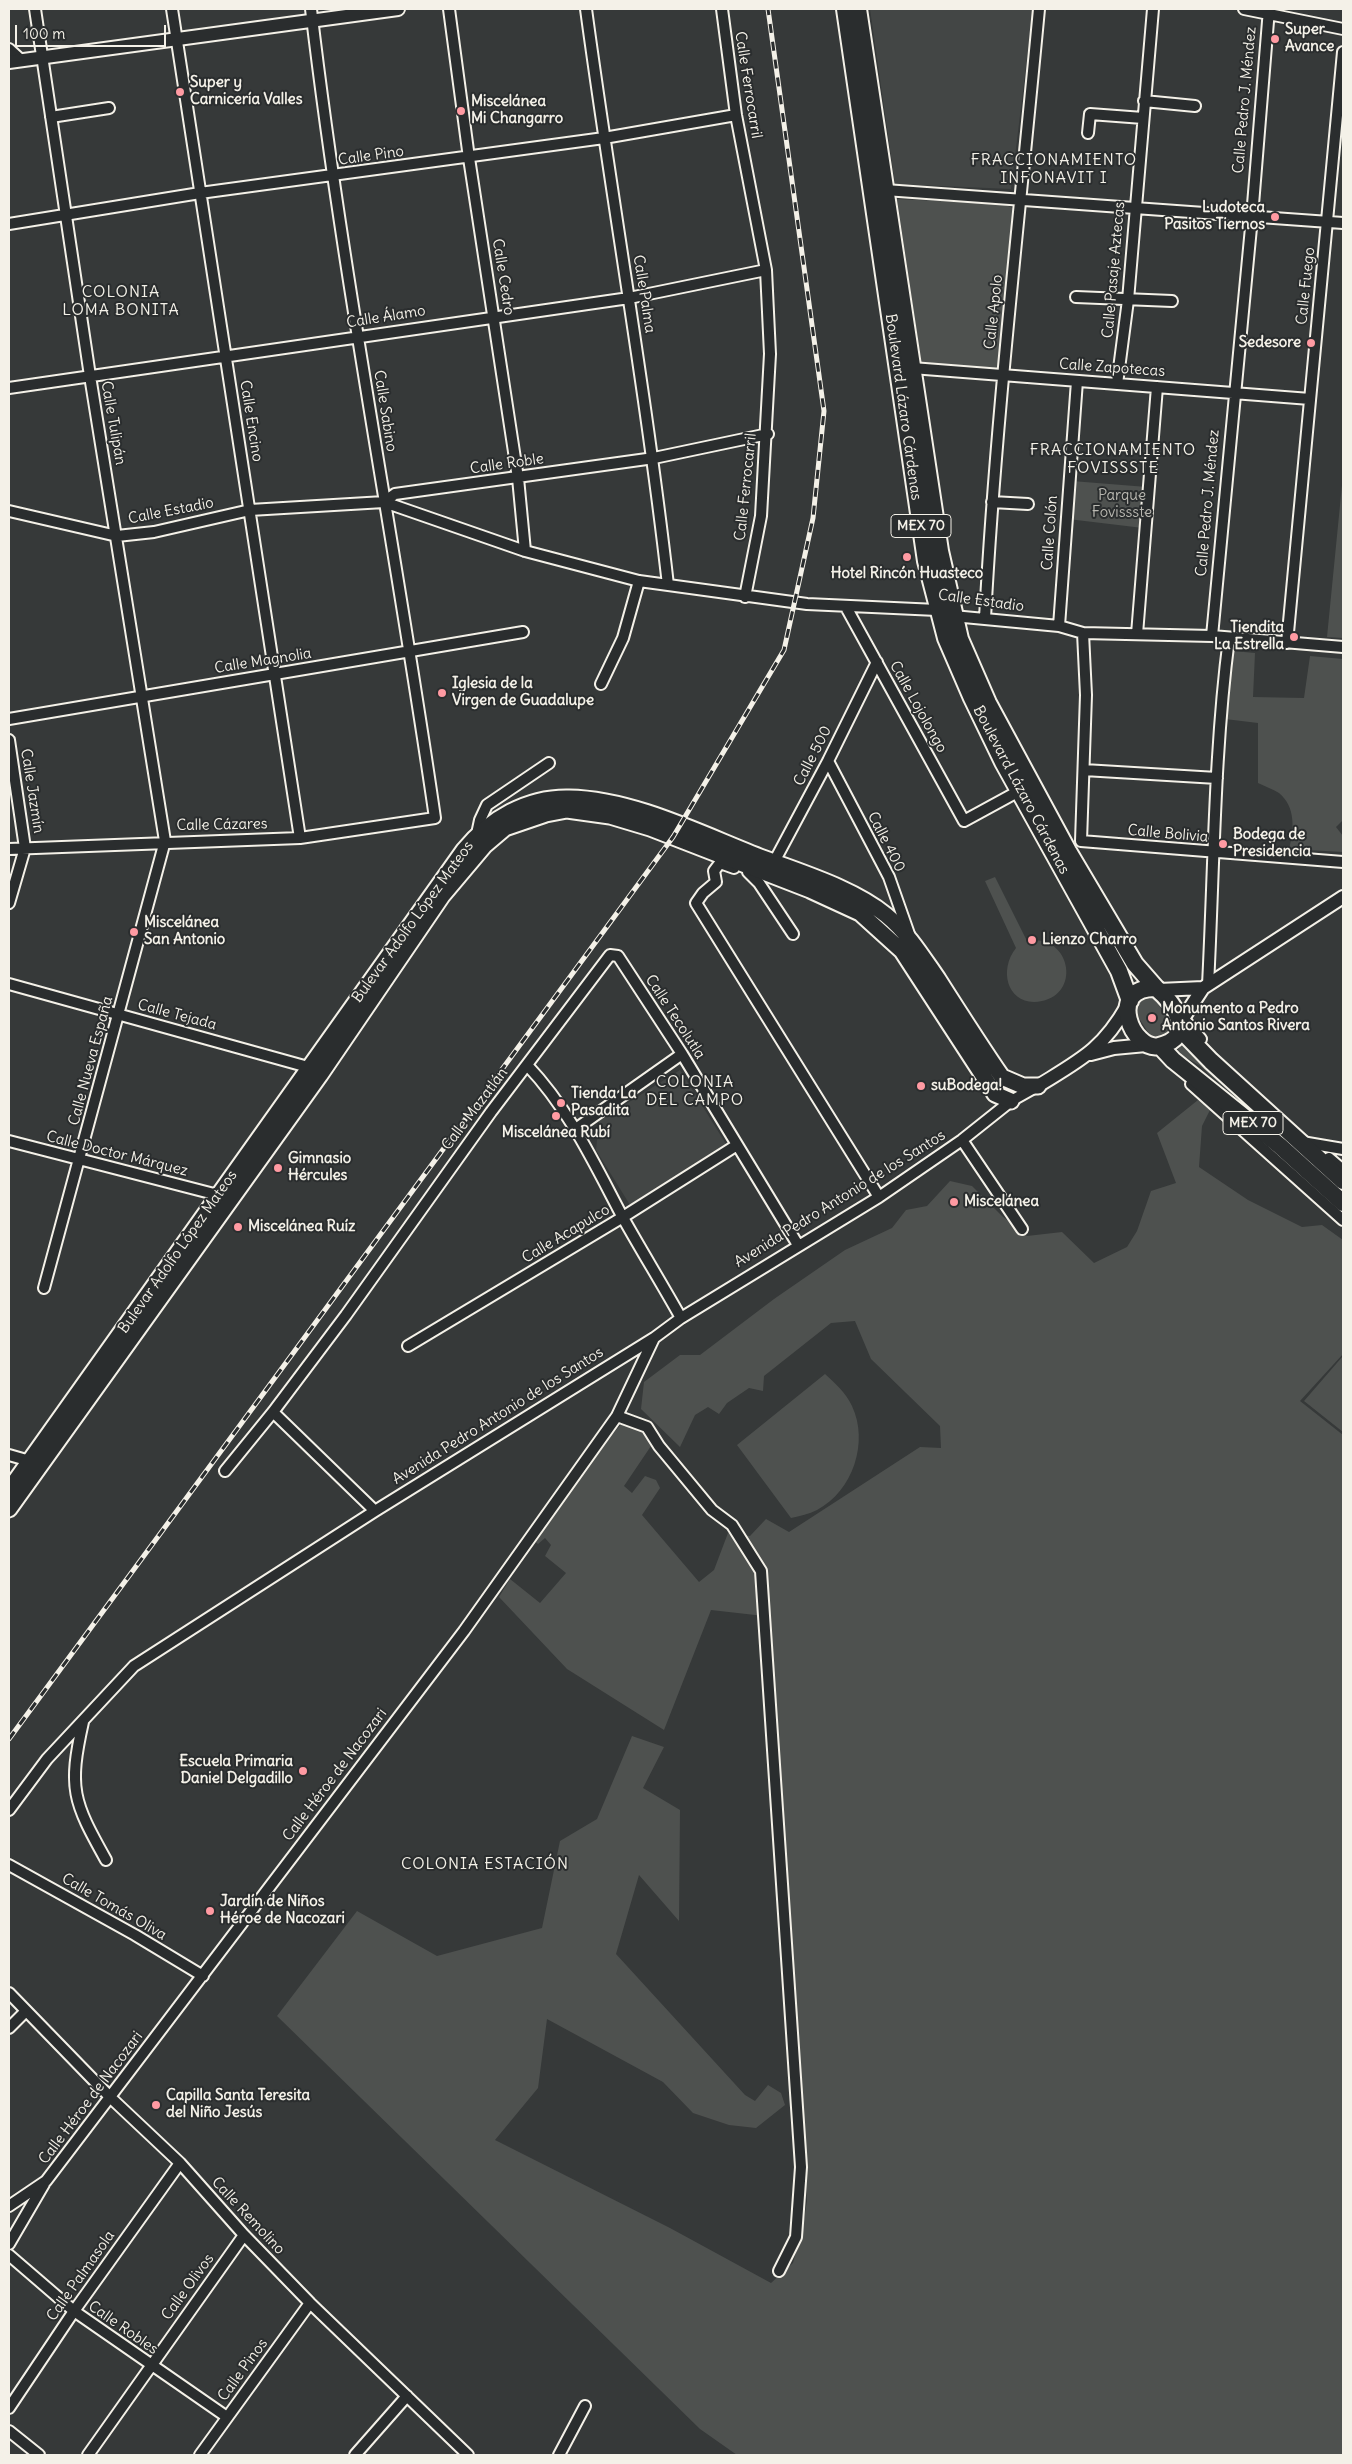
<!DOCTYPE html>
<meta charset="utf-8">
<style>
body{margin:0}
#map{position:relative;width:1352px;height:2464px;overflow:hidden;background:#363939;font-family:Delius,sans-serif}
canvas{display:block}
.frame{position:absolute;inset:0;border:10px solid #f4f1e8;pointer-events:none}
.scale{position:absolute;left:15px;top:25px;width:151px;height:22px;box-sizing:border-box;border:2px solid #f4f1e8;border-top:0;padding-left:6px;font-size:15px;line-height:18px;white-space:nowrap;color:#f4f1e8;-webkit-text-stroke:4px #2a2d2e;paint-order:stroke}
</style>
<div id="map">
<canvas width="1352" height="2464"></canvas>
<div class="frame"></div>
<div class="scale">100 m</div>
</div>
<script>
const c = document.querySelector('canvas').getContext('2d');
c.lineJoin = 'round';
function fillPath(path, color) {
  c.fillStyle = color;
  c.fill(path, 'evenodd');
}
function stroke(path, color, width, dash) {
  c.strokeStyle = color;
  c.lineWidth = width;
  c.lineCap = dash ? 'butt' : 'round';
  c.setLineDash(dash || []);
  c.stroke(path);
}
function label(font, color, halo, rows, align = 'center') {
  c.font = font + ' Delius,sans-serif';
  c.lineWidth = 4;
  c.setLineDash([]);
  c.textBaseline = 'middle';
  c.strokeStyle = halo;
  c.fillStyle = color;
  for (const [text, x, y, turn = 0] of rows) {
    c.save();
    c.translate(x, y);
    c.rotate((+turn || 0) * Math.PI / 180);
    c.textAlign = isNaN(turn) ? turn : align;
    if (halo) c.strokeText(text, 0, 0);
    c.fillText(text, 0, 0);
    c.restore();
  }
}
fillPath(new Path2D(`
 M 870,9 L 1033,9 L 1011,189 L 895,184 Z
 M 680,1070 L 726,1144 L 630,1205 L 596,1150 L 599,1121 Z`), '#434645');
fillPath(new Path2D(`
 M 897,199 L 1003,204 L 1013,208 L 1015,212 L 998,371 L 922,366 Z
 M 1343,475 L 1343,638 L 1327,637 Z
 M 1072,481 L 1147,487 L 1143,528 L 1068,519 Z
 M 1233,651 L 1255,653 L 1253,697 L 1304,698 L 1310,656 L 1343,659 L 1343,820 L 1336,827 L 1343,836 L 1343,852 L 1289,849 C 1294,830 1296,807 1279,793 C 1273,789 1264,786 1258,783 L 1258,723 L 1225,719 Z
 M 995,877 L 1027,941 C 1070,933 1082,993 1042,1001 C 1009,1008 997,972 1016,948 L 985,881 Z
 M 1153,996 L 1172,1026 L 1171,1034 L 1153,1040 L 1135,1012 L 1139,997 Z
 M 1185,1040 L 1286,1138 L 1282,1139 L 1199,1065 L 1176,1052 Z
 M 1198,1100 L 1211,1108 L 1202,1126 L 1199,1167 L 1248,1200 L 1302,1227 L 1322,1225 L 1343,1240 L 1343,1354 L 1300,1401 L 1343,1435 L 1343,2455 L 737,2455 L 700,2429 L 277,2016 L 357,1911 L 437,1956 L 542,1928 L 560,1841 L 597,1819 L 632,1736 L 664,1747 L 643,1788 L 680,1810 L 679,1921 L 639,1875 L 616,1954 L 745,2095 L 755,2101 L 768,2085 L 781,2093 L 785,2105 L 756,2128 L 729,2125 L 693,2113 L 663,2082 L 547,2019 L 538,2088 L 495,2140 L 670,2228 L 771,2283 L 793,2263 L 802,2231 L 807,2201 L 764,1616 L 711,1610 L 664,1730 L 567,1669 L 499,1597 L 510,1579 L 540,1603 L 566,1573 L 545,1556 L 551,1545 L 545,1538 L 538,1544 L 533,1540 L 589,1460 L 626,1419 L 644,1429 L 651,1446 L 624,1486 L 632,1493 L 645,1476 L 656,1480 L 660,1488 L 642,1515 L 699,1582 L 714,1570 L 728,1533 L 750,1536 L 766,1519 L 789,1532 L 920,1447 L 941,1448 L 940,1426 L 871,1359 L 855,1321 L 831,1323 L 764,1376 L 763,1391 L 749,1388 L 727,1403 L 719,1414 L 708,1407 L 695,1415 L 680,1447 L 641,1409 L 644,1382 L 680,1355 L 700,1355 L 774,1299 L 845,1250 L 892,1228 L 906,1210 L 927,1206 L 950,1181 L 972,1186 L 1002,1216 L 1027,1236 L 1062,1232 L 1094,1263 L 1127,1247 L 1137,1231 L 1151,1191 L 1176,1183 L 1157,1133 Z
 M 1343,1356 L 1343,1432 L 1304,1401 Z
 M 825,1374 C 835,1383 846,1393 852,1406 C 869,1442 853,1491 817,1510 C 809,1514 800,1516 791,1518 L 737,1445 Z`), '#4e514f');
const minor = new Path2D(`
 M 35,9 L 90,376 L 165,841 L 44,1288
 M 172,9 L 300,838
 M 449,9 L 469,158 L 518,478 L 525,551
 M 586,9 C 612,201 646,392 668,585
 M 722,9 L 736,115 L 766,270 L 770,354 L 761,516 L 745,597
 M 1244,9 L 1343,29
 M 9,49 L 21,60
 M 1144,101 L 1195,106
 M 51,117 L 109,108
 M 1088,133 L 1090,114 L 1143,118
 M 885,190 L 1343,223
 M 9,224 L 200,193 L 604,138 L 736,115
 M 1076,297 L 1172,301
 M 912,368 L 1310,399
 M 1117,384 L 1128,300 L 1153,9
 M 9,388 L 629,298 L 766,270
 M 384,502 L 525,551 L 639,581 L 807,604 L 937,610 L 953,616 L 1059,626 L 1083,633 L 1212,636 L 1343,647
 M 992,502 L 1028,504
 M 9,511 L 117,536 L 154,532 L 250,510 L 384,502 L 395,494 L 654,458 L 768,434
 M 846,607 L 964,821 L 1019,791
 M 985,618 C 996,415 1020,212 1039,9
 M 1059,626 L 1077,381
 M 1137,634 L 1157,387
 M 1212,636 L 1252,217 L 1269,9
 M 1287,643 L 1343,52
 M 601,684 L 623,638 L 639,581
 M 9,719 L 523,632
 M 9,740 L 25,848 L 9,903
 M 828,761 L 889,877 L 909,934
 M 1084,770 L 1217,778
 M 477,834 L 480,820 L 487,805 L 549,763
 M 1081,841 L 1343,862
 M 1081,841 L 1086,695 L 1083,633
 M 9,849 L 300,838 L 435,818 C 396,548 343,280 311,9
 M 774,862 L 828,761 L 877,662
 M 734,868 L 720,863 L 714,871 L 716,882 L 703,893 L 696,903 L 879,1197
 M 748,872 L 759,883 L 793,934
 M 9,984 L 308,1067
 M 1208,985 C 1214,869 1214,753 1229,638
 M 1183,1018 L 1201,1039
 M 527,1065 C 569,1109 594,1163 622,1216 C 641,1250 662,1284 681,1318
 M 1191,1084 L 1343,1220
 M 577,1128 L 682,1054
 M 962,1140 L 1022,1229
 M 9,1141 L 218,1195
 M 1302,1142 L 1343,1149
 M 1329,1158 L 1343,1170
 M 408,1346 L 623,1217 L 737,1145
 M 273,1412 L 375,1511
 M 617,1416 L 647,1427 L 659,1446 L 712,1510 L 732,1525 L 761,1571 L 801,2167 L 796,2237 L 779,2271
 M 9,1455 L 30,1461
 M 225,1471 L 273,1412 L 346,1315 L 491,1112 L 610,955 L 618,956 L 682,1054 L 798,1245
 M 83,1722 C 68,1789 73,1801 106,1860
 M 9,1810 L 47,1759 L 134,1666 L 375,1511 L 654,1338 L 681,1318 L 879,1197 L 962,1140 L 1011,1101 L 1036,1087
 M 9,1865 L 135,1935 L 203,1976
 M 9,1993 L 111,2098 L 180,2163 L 244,2235 L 310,2303 L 468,2455
 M 9,2028 L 26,2011
 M 9,2206 L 46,2181 L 464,1631 L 617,1416 L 654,1338
 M 9,2244 L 44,2184
 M 9,2255 L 74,2311 L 227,2417
 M 9,2408 L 74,2311 L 180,2163
 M 9,2431 L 39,2455
 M 88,2455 L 244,2235
 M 200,2455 L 310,2303
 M 355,2455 L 407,2396
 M 559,2455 L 585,2406`);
const tertiary = new Path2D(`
 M 9,62 L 398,9
 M 1159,990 L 1203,988
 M 1180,1023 L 1203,988 L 1343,897
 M 1091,1054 L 1114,1048 L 1146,1045
 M 1038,1086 C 1080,1060 1102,1050 1127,1006`);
const secondary = new Path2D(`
 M 9,1490 L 464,850 C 490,819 527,797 569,798 C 634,799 703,835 763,858 C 802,873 853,888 886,915 C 908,933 922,956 938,979 C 959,1012 980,1045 1002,1077 L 1023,1086 L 1038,1086
 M 9,1509 L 320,1075 L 442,896 L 485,845 L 505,828 L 546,814 L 567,810 L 610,816 L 650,828 L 810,890 L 860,913 L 902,951 L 995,1094 L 1011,1101`);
const primary = new Path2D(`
 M 845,9 L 926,561 L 946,638 L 972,698 L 1003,762 L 1119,971 L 1130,1001
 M 858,9 L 940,551 L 960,639 L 988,703 L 1068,851 L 1135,964 L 1156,988
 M 1156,988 C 1175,1004 1197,1037 1159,1046 C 1133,1052 1105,987 1156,988 Z
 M 1180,1029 L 1211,1061 L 1343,1181
 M 1160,1046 L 1173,1060 L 1280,1146 L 1343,1203`);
stroke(minor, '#f4f1e8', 14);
stroke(tertiary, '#f4f1e8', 16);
stroke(secondary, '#f4f1e8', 19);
stroke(primary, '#f4f1e8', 20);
stroke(minor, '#2a2d2e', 10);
stroke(tertiary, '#2a2d2e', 12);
stroke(secondary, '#2a2d2e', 15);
stroke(primary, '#2a2d2e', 16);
const rail = new Path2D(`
 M 9,1739 L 673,837 L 784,650 L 813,518 L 824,411 L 768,9`);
stroke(rail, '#f4f1e8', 5);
stroke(rail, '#2a2d2e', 3, [9]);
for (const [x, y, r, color] of [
 [1275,39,5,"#ff9aa2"],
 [180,92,5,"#ff9aa2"],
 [461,111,5,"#ff9aa2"],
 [1275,217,5,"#ff9aa2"],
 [1311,343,5,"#ff9aa2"],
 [907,557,5,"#ff9aa2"],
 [1294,637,5,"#ff9aa2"],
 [442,693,5,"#ff9aa2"],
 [1223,844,5,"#ff9aa2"],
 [134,932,5,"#ff9aa2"],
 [1032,940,5,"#ff9aa2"],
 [1152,1018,5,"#ff9aa2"],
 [921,1086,5,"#ff9aa2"],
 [561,1103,5,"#ff9aa2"],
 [556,1116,5,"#ff9aa2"],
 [278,1168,5,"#ff9aa2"],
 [954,1202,5,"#ff9aa2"],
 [238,1227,5,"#ff9aa2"],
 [303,1771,5,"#ff9aa2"],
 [210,1911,5,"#ff9aa2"],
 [156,2105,5,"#ff9aa2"]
]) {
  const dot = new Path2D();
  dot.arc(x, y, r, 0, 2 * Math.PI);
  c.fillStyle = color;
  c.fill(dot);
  stroke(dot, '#2a2d2e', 2);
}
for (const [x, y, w] of [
 [921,526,60],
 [1253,1123,60]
]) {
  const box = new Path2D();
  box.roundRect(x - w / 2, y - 11.5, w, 23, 4);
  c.fillStyle = '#2a2d2e';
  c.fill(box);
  stroke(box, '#f4f1e8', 1);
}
label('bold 14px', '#f4f1e8', null, [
 ["MEX 70",921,526],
 ["MEX 70",1253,1123]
]);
label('bold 15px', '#f4f1e8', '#2a2d2e', [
 ["Super",1285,30],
 ["Avance",1285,47],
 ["Super y",190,83],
 ["Carnicería Valles",190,100],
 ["Miscelánea",471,102],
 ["Mi Changarro",471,119],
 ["Ludoteca",1265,208,"right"],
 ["Pasitos Tiernos",1265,225,"right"],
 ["Sedesore",1301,343,"right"],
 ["Hotel Rincón Huasteco",907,574,"center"],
 ["Tiendita",1284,628,"right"],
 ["La Estrella",1284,645,"right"],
 ["Iglesia de la",452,684],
 ["Virgen de Guadalupe",452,701],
 ["Bodega de",1233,835],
 ["Presidencia",1233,852],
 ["Miscelánea",144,923],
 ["San Antonio",144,940],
 ["Lienzo Charro",1042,940],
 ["Monumento a Pedro",1162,1009],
 ["Antonio Santos Rivera",1162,1026],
 ["suBodega!",931,1086],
 ["Tienda La",571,1094],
 ["Pasadita",571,1111],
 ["Miscelánea Rubí",556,1133,"center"],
 ["Gimnasio",288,1159],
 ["Hércules",288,1176],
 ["Miscelánea",964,1202],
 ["Miscelánea Ruíz",248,1227],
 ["Escuela Primaria",293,1762,"right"],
 ["Daniel Delgadillo",293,1779,"right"],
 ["Jardín de Niños",220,1902],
 ["Héroe de Nacozari",220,1919],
 ["Capilla Santa Teresita",166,2096],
 ["del Niño Jesús",166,2113]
], 'left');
label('15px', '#f4f1e8', '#2a2d2e', [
 ["Calle Ferrocarril",748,85,81],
 ["Calle Pedro J. Méndez",1245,100,-85],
 ["Calle Pino",371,156,-8],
 ["Calle Pasaje Aztecas",1114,270,-85],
 ["Calle Cedro",503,277,81],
 ["Calle Fuego",1306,286,-84],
 ["Calle Palma",644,294,81],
 ["Calle Apolo",994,312,-84],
 ["Calle Álamo",386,317,-9],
 ["Calle Zapotecas",1112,368,4],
 ["Boulevard Lázaro Cárdenas",903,407,82],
 ["Calle Sabino",385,411,81],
 ["Calle Encino",251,421,81],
 ["Calle Tulipán",113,423,80],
 ["Calle Roble",507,464,-8],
 ["Calle Ferrocarril",746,487,-84],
 ["Calle Pedro J. Méndez",1208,503,-85],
 ["Calle Estadio",171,511,-11],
 ["Calle Colón",1050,533,-86],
 ["Calle Estadio",981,601,8],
 ["Calle Magnolia",263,661,-9],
 ["Calle Lojolongo",918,707,61],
 ["Calle 500",813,756,-63],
 ["Boulevard Lázaro Cárdenas",1021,790,62],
 ["Calle Jazmín",32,791,81],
 ["Calle Cázares",222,825,-1],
 ["Calle Bolivia",1168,834,5],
 ["Calle 400",886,842,63],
 ["Bulevar Adolfo López Mateos",413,922,-54],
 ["Calle Tejada",177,1015,15],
 ["Calle Tecolutla",675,1017,57],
 ["Calle Nueva España",91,1061,-75],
 ["Calle Mazatlán",475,1109,-53],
 ["Calle Doctor Márquez",117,1154,14],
 ["Avenida Pedro Antonio de los Santos",840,1199,-32],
 ["Calle Acapulco",566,1234,-31],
 ["Bulevar Adolfo López Mateos",178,1252,-55],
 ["Avenida Pedro Antonio de los Santos",498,1416,-32],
 ["Calle Héroe de Nacozari",335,1775,-53],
 ["Calle Tomás Oliva",114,1907,30],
 ["Calle Héroe de Nacozari",91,2098,-53],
 ["Calle Remolino",248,2216,47],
 ["Calle Palmasola",81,2276,-55],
 ["Calle Olivos",188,2287,-54],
 ["Calle Robles",123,2328,35],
 ["Calle Pinos",243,2370,-54]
]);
label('15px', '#bab9b2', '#2a2d2e', [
 ["Parque",1122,496],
 ["Fovissste",1122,513]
]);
c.letterSpacing = '1px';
label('16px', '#f4f1e8', '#2a2d2e', [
 ["FRACCIONAMIENTO",1054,160],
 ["INFONAVIT I",1054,178],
 ["COLONIA",121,292],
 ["LOMA BONITA",121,310],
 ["FRACCIONAMIENTO",1113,450],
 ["FOVISSSTE",1113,468],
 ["COLONIA",695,1082],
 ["DEL CAMPO",695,1100],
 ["COLONIA ESTACIÓN",485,1864]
]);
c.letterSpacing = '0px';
</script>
